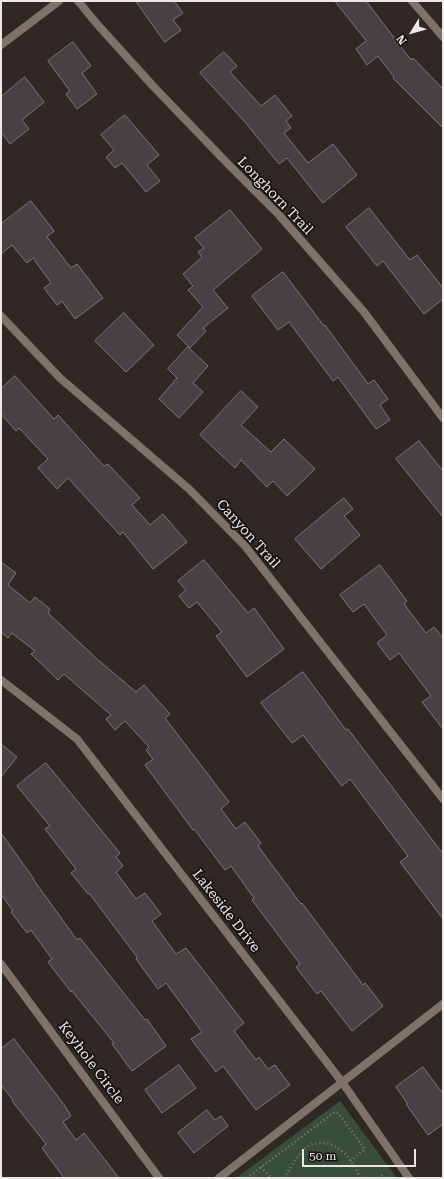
<!DOCTYPE html>
<style>
body{margin:0}
#map{position:relative;width:444px;height:1179px;overflow:hidden;background:#2f2825;font-family:"Roboto Serif",serif}
canvas{display:block}
.frame{position:absolute;inset:0;border:2px solid #ede8e6;pointer-events:none}
.north{position:absolute;left:392px;top:12px;width:40px;height:40px;-webkit-text-stroke:3px #151210;paint-order:stroke;rotate:233deg;font-size:11px;font-weight:700;line-height:16px;text-align:center;color:#ede8e6}
.north::after{content:'';display:block;margin:auto;width:14px;height:18px;background:#ede8e6;clip-path:polygon(50% 0,100% 100%,50% 72%,0 100%)}
.scale{position:absolute;left:302px;top:1149px;width:114px;height:18px;box-sizing:border-box;border:2px solid #ede8e6;border-top:0;padding-left:5px;font-size:12px;line-height:14px;white-space:nowrap;color:#ede8e6;-webkit-text-stroke:3px #151210;paint-order:stroke}
</style>
<div id="map">
<canvas width="444" height="1179"></canvas>
<div class="frame"></div>
<div class="north">N</div>
<div class="scale">50 m</div>
</div>
<script>
const c = document.querySelector('canvas').getContext('2d');
c.lineJoin = 'round';
function fillPath(path, color) {
  c.fillStyle = color;
  c.fill(path, 'evenodd');
}
function stroke(path, color, width, dash) {
  c.strokeStyle = color;
  c.lineWidth = width;
  c.lineCap = dash ? 'butt' : 'round';
  c.setLineDash(dash || []);
  c.stroke(path);
}
function label(font, color, halo, rows, align = 'center') {
  c.font = font + ' "Roboto Serif",serif';
  c.lineWidth = 3.5;
  c.setLineDash([]);
  c.textBaseline = 'middle';
  c.strokeStyle = halo;
  c.fillStyle = color;
  for (const [text, x, y, turn = 0] of rows) {
    c.save();
    c.translate(x, y);
    c.rotate((+turn || 0) * Math.PI / 180);
    c.textAlign = isNaN(turn) ? turn : align;
    if (halo) c.strokeText(text, 0, 0);
    c.fillText(text, 0, 0);
    c.restore();
  }
}
fillPath(new Path2D(`
 M 340,1101 L 397,1178 L 236,1178 Z`), '#394d3d');
const building = new Path2D(`
 M 136,1 L 174,1 L 183,13 L 173,20 L 181,30 L 165,42 Z
 M 335,1 L 366,1 L 411,60 L 413,58 L 443,89 L 443,128 L 393,78 L 394,77 L 378,56 L 367,65 L 356,49 L 366,41 Z
 M 73,42 L 91,66 L 82,73 L 97,94 L 77,109 L 66,94 L 70,91 L 48,61 Z
 M 224,52 L 237,66 L 230,72 L 261,106 L 275,95 L 292,116 L 286,121 L 291,128 L 284,133 L 308,163 L 333,144 L 357,175 L 323,203 L 287,158 L 279,164 L 245,122 L 200,73 Z
 M 25,77 L 44,102 L 22,120 L 29,129 L 10,144 L 1,132 L 1,97 Z
 M 125,115 L 159,155 L 147,165 L 160,181 L 146,192 L 122,163 L 115,168 L 106,157 L 114,150 L 101,135 Z
 M 31,201 L 54,231 L 47,237 L 71,268 L 77,264 L 103,298 L 75,319 L 62,301 L 57,305 L 44,288 L 51,283 L 33,258 L 27,263 L 12,245 L 1,254 L 1,224 Z
 M 369,208 L 410,260 L 417,255 L 443,288 L 443,299 L 424,314 L 383,261 L 377,266 L 346,227 Z
 M 230,210 L 262,249 L 213,290 L 228,308 L 203,328 L 206,331 L 190,348 L 177,335 L 203,307 L 188,290 L 193,286 L 183,274 L 202,257 L 198,252 L 204,248 L 195,238 Z
 M 283,272 L 324,326 L 325,325 L 368,384 L 374,380 L 388,399 L 380,405 L 390,420 L 376,429 L 338,377 L 333,381 L 289,322 L 278,330 L 252,296 Z
 M 124,313 L 154,345 L 126,372 L 95,341 Z
 M 188,347 L 208,366 L 193,383 L 203,392 L 179,418 L 159,399 L 177,378 L 168,369 Z
 M 15,376 L 54,419 L 58,415 L 104,466 L 108,464 L 140,498 L 132,505 L 150,525 L 163,514 L 187,542 L 153,569 L 123,532 L 120,535 L 68,478 L 57,489 L 38,468 L 48,459 L 19,428 L 16,431 L 1,414 L 1,389 Z
 M 241,391 L 258,407 L 241,425 L 271,452 L 284,439 L 315,469 L 287,496 L 273,481 L 267,487 L 241,460 L 235,468 L 200,435 Z
 M 419,441 L 443,471 L 443,517 L 396,459 Z
 M 344,498 L 353,509 L 344,516 L 360,535 L 321,569 L 295,539 Z
 M 204,560 L 248,613 L 254,608 L 284,649 L 247,677 L 216,636 L 222,632 L 197,602 L 189,608 L 179,596 L 186,590 L 178,581 Z
 M 1,562 L 16,573 L 8,585 L 30,603 L 35,597 L 50,609 L 48,613 L 97,659 L 136,692 L 144,685 L 170,714 L 165,718 L 229,802 L 221,809 L 236,829 L 245,822 L 261,843 L 258,846 L 301,904 L 302,903 L 363,985 L 365,983 L 383,1006 L 352,1031 L 321,991 L 317,994 L 296,967 L 300,964 L 252,900 L 254,898 L 231,866 L 225,870 L 194,829 L 193,830 L 145,765 L 153,759 L 146,750 L 149,747 L 125,721 L 115,730 L 106,719 L 111,715 L 64,674 L 58,680 L 31,654 L 35,651 L 12,633 L 8,638 L 1,632 Z
 M 380,565 L 407,601 L 404,604 L 426,633 L 434,627 L 443,638 L 443,729 L 422,702 L 431,696 L 399,653 L 390,660 L 377,643 L 387,635 L 364,604 L 353,612 L 340,595 Z
 M 303,672 L 346,730 L 348,729 L 443,854 L 443,919 L 400,862 L 408,856 L 350,779 L 342,786 L 303,735 L 292,743 L 261,703 Z
 M 1,744 L 17,757 L 1,777 Z
 M 46,763 L 120,853 L 116,857 L 123,866 L 116,872 L 136,899 L 145,893 L 161,914 L 152,921 L 176,954 L 186,948 L 244,1023 L 234,1031 L 256,1060 L 259,1057 L 268,1069 L 275,1065 L 290,1085 L 256,1110 L 223,1066 L 216,1072 L 191,1039 L 202,1032 L 166,983 L 158,989 L 136,959 L 137,957 L 89,893 L 88,894 L 71,873 L 76,869 L 45,829 L 50,826 L 17,786 Z
 M 1,833 L 34,879 L 33,879 L 77,940 L 80,938 L 145,1020 L 147,1019 L 166,1046 L 132,1071 L 112,1044 L 114,1043 L 72,991 L 71,992 L 48,962 L 52,959 L 31,930 L 27,933 L 11,912 L 13,911 L 1,894 Z
 M 14,1039 L 65,1106 L 71,1116 L 63,1122 L 76,1140 L 84,1133 L 119,1178 L 64,1178 L 42,1148 L 46,1144 L 12,1101 L 13,1100 L 1,1085 L 1,1049 Z
 M 179,1065 L 196,1088 L 162,1113 L 145,1090 Z
 M 423,1067 L 443,1094 L 443,1124 L 428,1135 L 406,1104 L 407,1103 L 396,1087 Z
 M 207,1110 L 215,1120 L 221,1116 L 228,1126 L 194,1153 L 178,1133 Z`);
fillPath(building, '#474044');
stroke(building, '#7d757a', 1);
stroke(new Path2D(`
 M 261,1167 L 271,1178
 M 247,1178 L 335,1112 L 338,1113 L 365,1149 L 351,1161
 M 284,1178 C 291,1168 296,1156 306,1148 C 310,1144 315,1143 320,1143 C 340,1142 353,1161 360,1178
 M 378,1178 L 382,1176 L 387,1178`), '#837d7b', 2.5, [1, 3]);
stroke(new Path2D(`
 M 78,1 L 97,24 L 153,86 L 228,164 L 279,215 L 364,312 L 443,418
 M 412,1 L 443,37
 M 1,45 L 59,1
 M 1,316 L 60,378 L 189,489 L 245,546 L 443,799
 M 1,680 L 77,739 L 342,1082 L 409,1178
 M 1,964 L 159,1178
 M 219,1178 L 443,1004`), '#7f726a', 8);
label('14px', '#ede8e6', '#151210', [
 ["Longhorn Trail",275,196,46],
 ["Canyon Trail",248,534,48],
 ["Lakeside Drive",226,911,52],
 ["Keyhole Circle",91,1063,53]
]);
</script>
